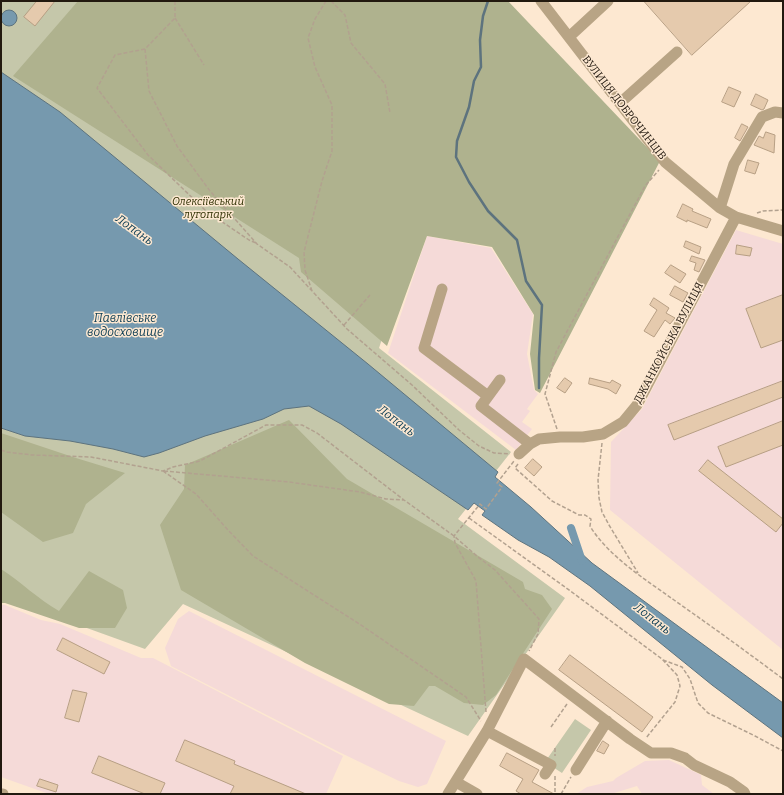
<!DOCTYPE html>
<meta charset="utf-8">
<style>
body{margin:0}
#map{position:relative;width:784px;height:795px;overflow:hidden;background:#fde8d1;font-family:Bitter,serif}
canvas{display:block}
.frame{position:absolute;inset:0;border:2px solid #22190f;pointer-events:none}
</style>
<div id="map">
<canvas width="784" height="795"></canvas>
<div class="frame"></div>
</div>
<script>
const c = document.querySelector('canvas').getContext('2d');
c.lineJoin = 'round';
function fillPath(path, color) {
  c.fillStyle = color;
  c.fill(path, 'evenodd');
}
function stroke(path, color, width, dash) {
  c.strokeStyle = color;
  c.lineWidth = width;
  c.lineCap = dash ? 'butt' : 'round';
  c.setLineDash(dash || []);
  c.stroke(path);
}
function label(font, color, halo, rows, align = 'center') {
  c.font = font + ' Bitter,serif';
  c.lineWidth = 3;
  c.setLineDash([]);
  c.textBaseline = 'middle';
  c.strokeStyle = halo;
  c.fillStyle = color;
  for (const [text, x, y, turn = 0] of rows) {
    c.save();
    c.translate(x, y);
    c.rotate((+turn || 0) * Math.PI / 180);
    c.textAlign = isNaN(turn) ? turn : align;
    if (halo) c.strokeText(text, 0, 0);
    c.fillText(text, 0, 0);
    c.restore();
  }
}
fillPath(new Path2D(`
 M 736,230 L 783,244 L 783,650 L 610,510 L 611,442 L 642,409 Z
 M 427,236 L 491,248 L 533,314 L 527,354 L 534,390 L 538,394 L 527,409 L 530,411 L 522,422 L 532,429 L 516,450 L 388,353 Z
 M 1,605 L 5,605 L 41,620 L 60,624 L 141,658 L 153,658 L 343,756 L 326,794 L 49,794 L 1,777 Z
 M 189,611 L 446,741 L 427,784 L 418,787 L 399,781 L 339,752 L 171,666 L 165,648 L 178,619 Z
 M 669,760 L 695,772 L 701,775 L 702,785 L 714,794 L 642,794 L 637,786 L 611,794 L 576,794 L 587,787 L 613,781 L 616,778 L 645,761 Z`), '#f5dad8');
fillPath(new Path2D(`
 M 1,1 L 443,1 L 421,223 L 379,348 L 511,452 L 458,519 L 565,598 L 468,736 L 183,604 L 145,649 L 1,597 Z
 M 575,719 L 591,730 L 562,773 L 545,762 Z`), '#c5c7aa');
fillPath(new Path2D(`
 M 78,1 L 508,1 L 660,161 L 540,393 L 535,390 L 530,354 L 534,315 L 492,247 L 427,236 L 387,346 L 301,272 L 299,258 L 13,76 Z
 M 289,420 L 347,479 L 523,582 L 525,589 L 542,595 L 552,609 L 496,695 L 483,705 L 464,703 L 435,686 L 429,686 L 414,706 L 389,704 L 305,663 L 181,590 L 160,525 L 184,489 L 185,465 Z
 M 1,433 L 76,458 L 125,473 L 86,504 L 73,533 L 43,542 L 1,512 Z
 M 1,569 C 21,582 38,599 59,611 L 89,571 L 123,590 L 127,608 L 115,628 L 79,628 L 5,603 L 1,603 Z`), '#afb28e');
const water = new Path2D(`
 M1 18a8 8 0 1 1 16 0a8 8 0 1 1-16 0Z
 M 1,72 L 60,112 L 238,259 L 368,364 L 498,472 L 495,477 L 531,507 L 592,563 L 783,703 L 783,738 L 712,685 L 590,586 L 549,557 L 518,540 L 482,515 L 485,511 L 474,503 L 468,510 L 341,424 L 309,406 L 284,409 L 263,419 L 205,436 L 159,453 L 144,457 L 113,449 L 70,441 L 25,436 L 1,428 Z`);
fillPath(water, '#7699ae');
stroke(water, '#5d737e', 1);
stroke(new Path2D(`
 M 488,1 L 483,16 L 480,40 L 481,67 L 474,81 L 469,107 L 457,141 L 456,157 L 469,182 L 488,211 L 517,240 L 526,281 L 542,305 L 539,358 L 539,388`), '#5d737e', 2.5);
stroke(new Path2D(`
 M 571,528 L 582,561`), '#7699ae', 8);
const building = new Path2D(`
 M 37,1 L 55,1 L 35,26 L 24,17 Z
 M 644,1 L 751,1 L 692,55 Z
 M 729,87 L 741,92 L 734,107 L 722,102 Z
 M 756,94 L 768,100 L 764,109 L 762,110 L 751,105 Z
 M 742,124 L 748,127 L 740,141 L 735,138 Z
 M 766,132 L 775,135 L 774,153 L 754,145 L 759,136 L 763,138 Z
 M 748,160 L 759,163 L 755,174 L 745,171 Z
 M 683,204 L 693,209 L 692,211 L 711,219 L 707,228 L 687,220 L 687,222 L 677,217 Z
 M 686,241 L 701,247 L 699,254 L 684,247 Z
 M 737,245 L 752,248 L 750,256 L 736,254 Z
 M 692,256 L 705,260 L 699,272 L 694,270 L 696,263 L 690,261 Z
 M 671,265 L 686,274 L 680,283 L 665,273 Z
 M 675,286 L 688,293 L 683,302 L 670,295 Z
 M 783,295 L 783,340 L 761,348 L 746,309 Z
 M 654,298 L 669,308 L 666,313 L 675,318 L 670,324 L 665,320 L 654,337 L 644,331 L 657,310 L 650,305 Z
 M 565,378 L 572,383 L 565,393 L 557,388 Z
 M 590,378 L 610,383 L 612,380 L 621,385 L 616,394 L 608,389 L 589,384 Z
 M 783,381 L 783,397 L 674,440 L 668,425 Z
 M 783,421 L 783,445 L 726,467 L 718,447 Z
 M 533,459 L 542,467 L 534,476 L 525,468 Z
 M 708,460 L 783,519 L 783,523 L 776,532 L 699,471 Z
 M 63,638 L 110,662 L 104,674 L 57,650 Z
 M 570,655 L 653,717 L 642,732 L 559,670 Z
 M 73,690 L 87,693 L 79,722 L 65,718 Z
 M 185,740 L 235,761 L 234,764 L 306,794 L 230,794 L 234,786 L 176,761 Z
 M 603,741 L 609,745 L 604,754 L 597,751 Z
 M 507,753 L 539,770 L 532,782 L 554,794 L 521,794 L 516,791 L 523,779 L 500,766 Z
 M 99,756 L 165,783 L 160,794 L 145,794 L 92,773 Z
 M 40,779 L 58,785 L 56,792 L 37,786 Z`);
fillPath(building, '#e5caad');
stroke(building, '#b79f84', 1);
stroke(new Path2D(`
 M 175,1 L 175,18 L 145,49 L 149,91 L 177,146 L 210,191 L 257,244 L 290,267 L 347,329 L 412,385 L 459,430 L 479,446 L 494,453 L 510,454
 M 331,1 L 345,15 L 351,43 L 385,84 L 390,113
 M 175,18 L 204,65
 M 145,49 L 115,55 L 97,88 L 148,155 L 206,211 L 249,240 L 256,243
 M 757,213 L 763,211 L 783,210
 M 312,291 L 305,270 L 304,252 L 322,181 L 332,151 L 332,105 L 315,67 L 308,38 L 315,19 L 326,1
 M 344,325 L 370,295
 M 557,429 L 545,394 L 556,352 L 645,186 L 659,170
 M 602,443 L 598,480 L 599,498 L 602,512 L 609,525 L 638,573
 M 1,450 L 7,452 L 32,455 L 91,457 L 163,471 L 173,467 L 200,461 L 266,425 L 302,425 L 317,433 L 404,500 L 454,536 L 478,557 L 495,570 L 539,619 L 538,634 L 529,651
 M 518,464 L 515,468 L 552,501 L 579,515 L 585,515 L 591,519 L 590,526 C 608,556 646,580 674,600 C 711,626 747,652 783,679
 M 163,471 L 196,494 L 228,530 L 253,556 L 361,625 L 466,697 L 481,721
 M 164,471 L 289,482 L 360,492 L 386,499 L 404,500
 M 469,518 L 565,587 L 662,659 L 677,675 L 680,686 L 675,702 L 646,738
 M 663,660 L 682,667 L 690,679 L 698,703 L 708,713 L 755,736 L 783,751
 M 486,712 L 476,581 L 455,543 L 454,536 L 480,504 L 486,509 L 502,487 L 497,483 L 514,461
 M 551,727 L 567,704
 M 555,748 L 555,756
 M 555,776 L 555,794
 M 561,794 L 571,777`), '#b2a18f', 1.5, [4, 2]);
stroke(new Path2D(`
 M 541,1 L 665,162 L 720,208 L 736,217 L 783,231
 M 569,37 L 608,1
 M 620,103 L 677,52
 M 720,208 L 734,164 L 762,117 L 775,112 L 783,113
 M 442,289 L 424,348 L 488,396
 M 500,380 L 481,406 L 530,444
 M 519,454 L 530,444 L 539,439 L 560,437 L 583,437 L 603,434 L 623,422 L 637,405 L 736,217
 M 487,731 L 551,765 L 545,774
 M 576,770 L 607,721
 M 456,782 L 477,794
 M 1,794 L 3,794
 M 448,794 L 487,731 L 524,659 L 630,739 L 651,753 L 671,753 L 685,758 L 694,765 L 730,782 L 744,792 L 745,794`), '#b8a485', 11);
label('11px', '#22190f', '#fde8d1', [
 ["ВУЛИЦЯ ДОБРОЧИНЦІВ",624,108,52],
 ["ДЖАНКОЙСЬКА ВУЛИЦЯ",669,343,-62]
]);
label('italic 11px', '#303103', '#fde8d1', [
 ["Олексіївський",208,202],
 ["лугопарк",208,215]
]);
label('italic 12px', '#114057', '#fde8d1', [
 ["Лопань",134,230,36],
 ["Павлівське",125,319],
 ["водосховище",125,333],
 ["Лопань",396,421,37],
 ["Лопань",652,619,38]
]);
</script>
